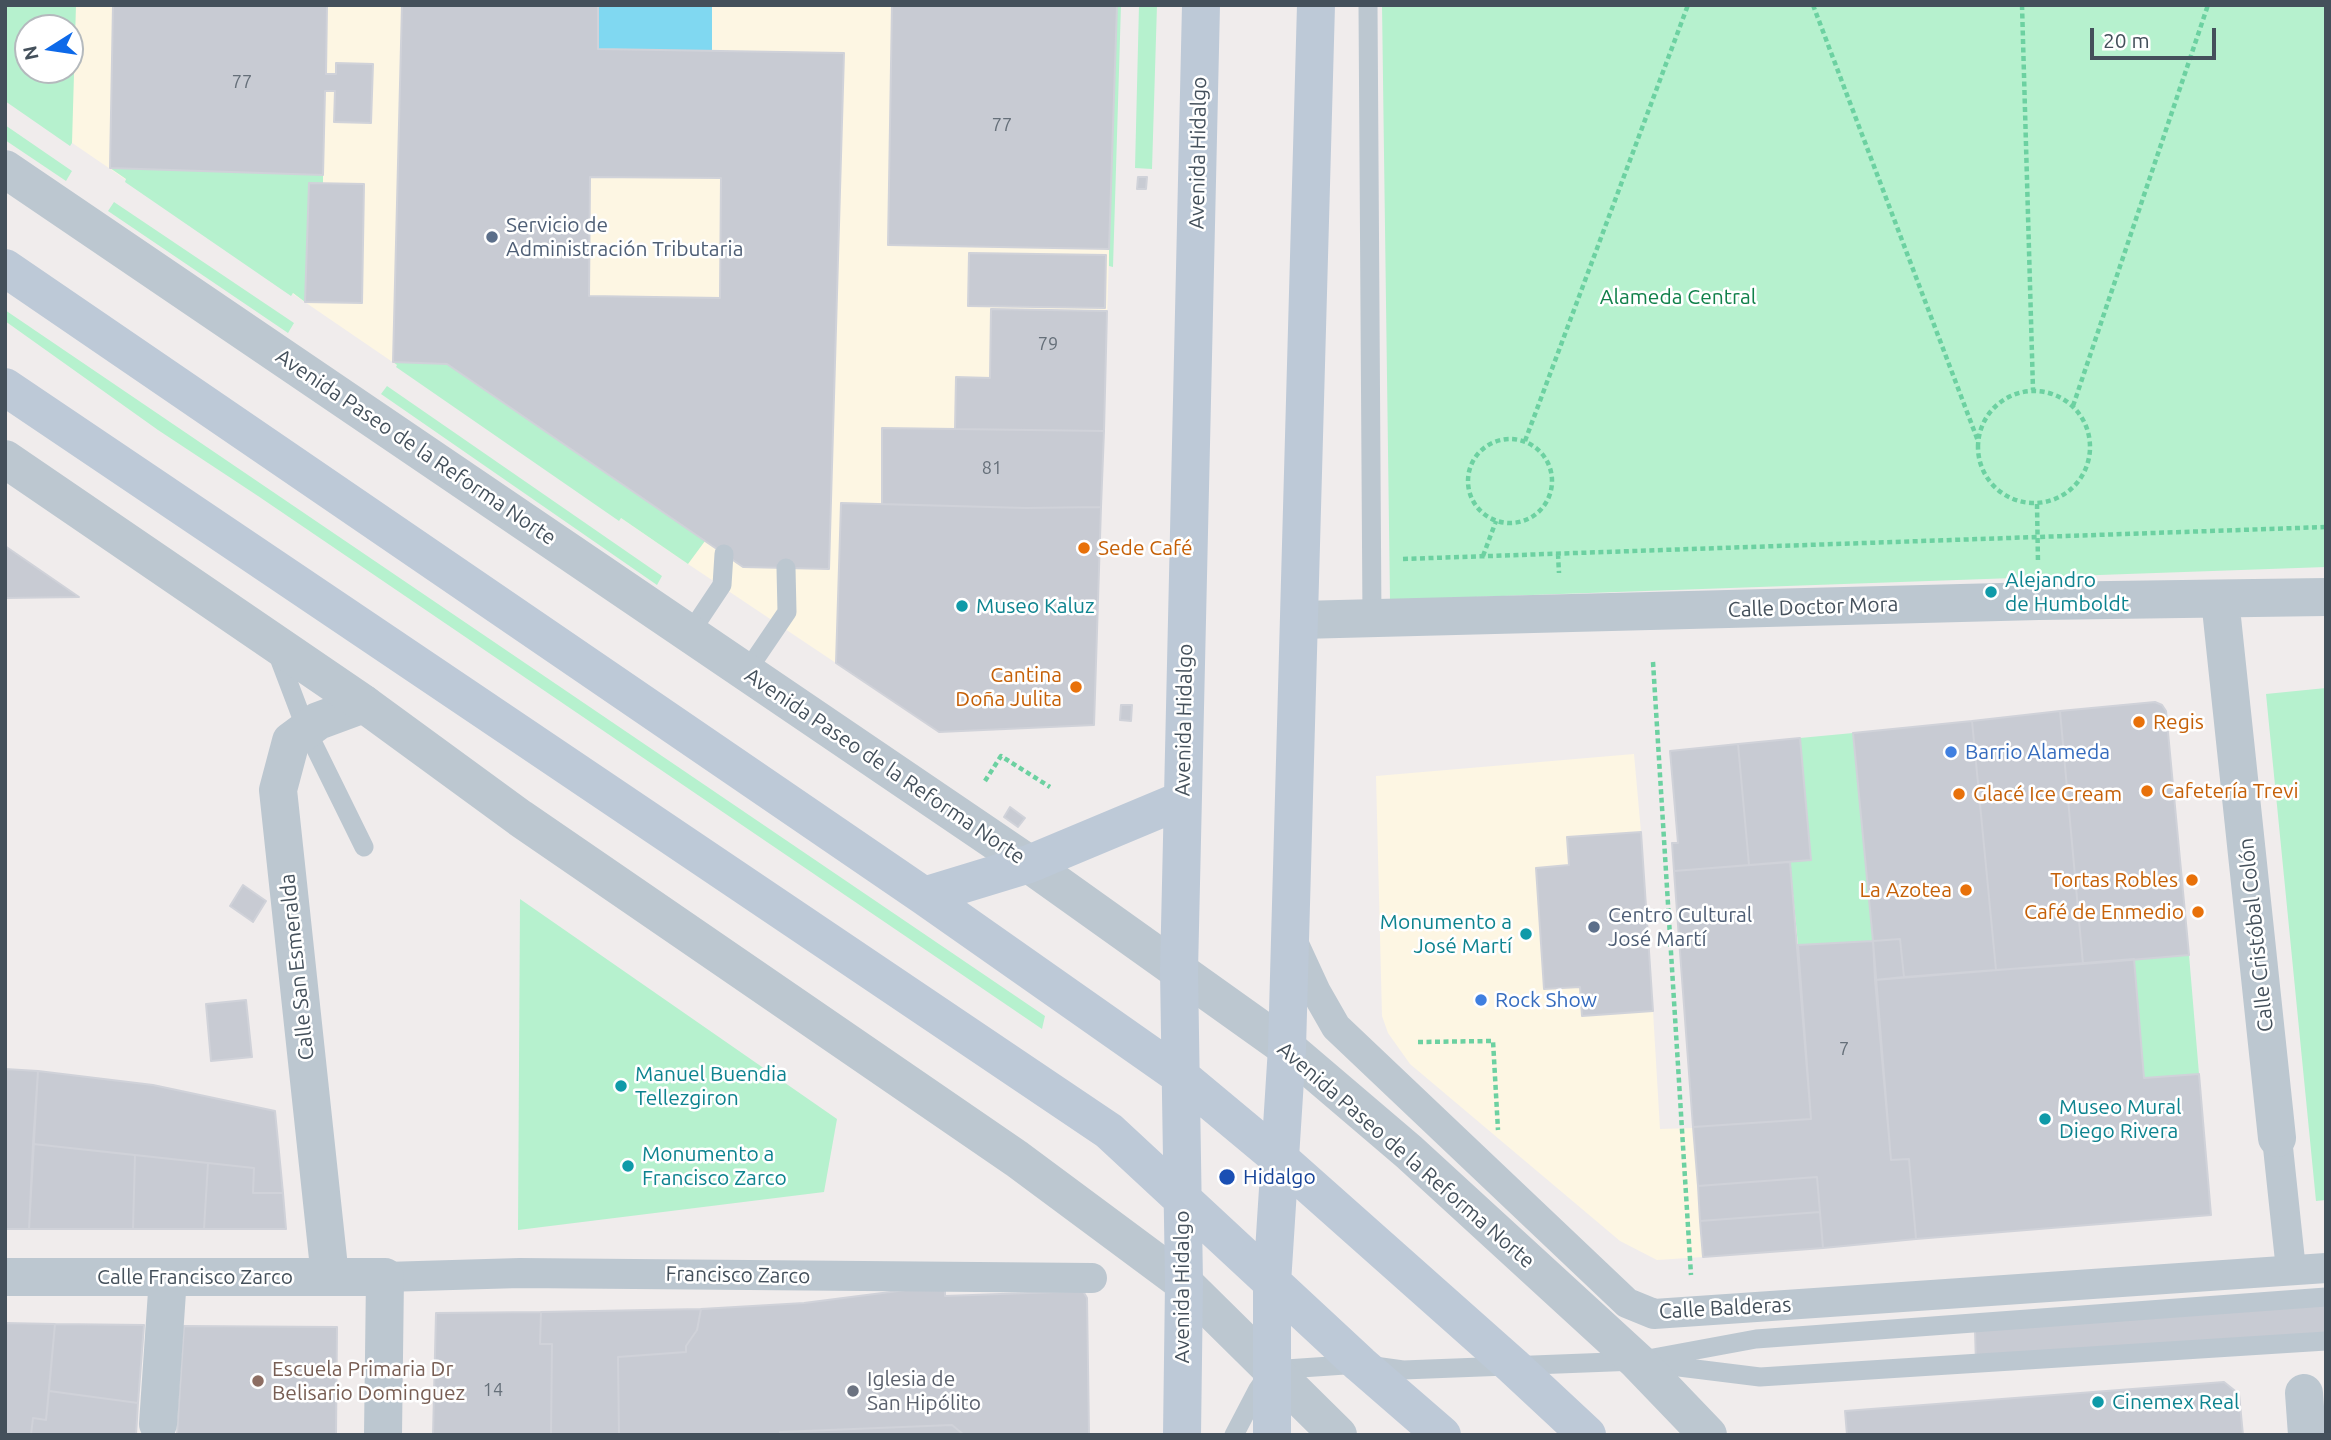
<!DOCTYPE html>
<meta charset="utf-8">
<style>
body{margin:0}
#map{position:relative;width:2331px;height:1440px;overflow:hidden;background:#f0ecec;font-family:Ubuntu,sans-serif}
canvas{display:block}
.frame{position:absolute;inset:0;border:7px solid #44505b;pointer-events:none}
.north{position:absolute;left:14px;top:14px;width:70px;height:70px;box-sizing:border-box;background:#fff;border:2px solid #b4b9bd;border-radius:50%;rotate:258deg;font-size:19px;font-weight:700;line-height:28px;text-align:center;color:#44505b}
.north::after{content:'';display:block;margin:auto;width:24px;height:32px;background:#0d69e9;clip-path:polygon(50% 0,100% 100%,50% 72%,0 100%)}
.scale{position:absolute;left:2090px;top:28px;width:126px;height:32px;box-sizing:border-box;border:4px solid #44505b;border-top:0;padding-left:9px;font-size:21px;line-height:24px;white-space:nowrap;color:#44505b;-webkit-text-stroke:5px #fff;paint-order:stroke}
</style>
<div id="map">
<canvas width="2331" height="1440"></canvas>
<div class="frame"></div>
<div class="north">N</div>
<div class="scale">20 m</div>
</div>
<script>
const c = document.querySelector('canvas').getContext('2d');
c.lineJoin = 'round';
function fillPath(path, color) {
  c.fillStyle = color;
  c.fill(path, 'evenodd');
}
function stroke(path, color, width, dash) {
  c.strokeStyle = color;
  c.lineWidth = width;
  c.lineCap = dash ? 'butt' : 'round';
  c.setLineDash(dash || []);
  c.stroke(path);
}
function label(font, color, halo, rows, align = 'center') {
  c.font = font + ' Ubuntu,sans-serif';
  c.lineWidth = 5;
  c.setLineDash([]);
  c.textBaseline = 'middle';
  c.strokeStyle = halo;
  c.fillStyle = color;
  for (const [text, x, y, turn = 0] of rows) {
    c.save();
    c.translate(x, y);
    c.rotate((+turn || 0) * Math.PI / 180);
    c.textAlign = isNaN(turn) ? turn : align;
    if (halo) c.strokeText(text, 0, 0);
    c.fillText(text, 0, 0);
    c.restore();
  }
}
fillPath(new Path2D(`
 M 5,5 L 1117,5 L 1094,725 L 939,732 L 688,564 L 5,97 ZM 28,28 L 70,28 L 70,70 L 28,70 Z
 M 1800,738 L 1811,860 L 1791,862 L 1811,1119 L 1698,1186 L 1703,1257 L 1657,1260 L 1620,1241 L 1410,1064 L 1388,1033 L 1382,1016 L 1376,776 L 1634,754 L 1641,832 L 1567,837 L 1569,865 L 1536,868 L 1544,989 L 1580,987 L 1583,1016 L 1653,1011 L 1660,1129 L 1693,1128 L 1674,871 L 1749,865 L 1738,744 Z`), '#fdf6e3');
fillPath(new Path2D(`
 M 5,5 L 76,5 L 72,143 L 70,146 L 5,101 ZM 28,28 L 70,28 L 70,70 L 28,70 Z
 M 1117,5 L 1121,5 L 1113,267 L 1109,266 L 1109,249 Z
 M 1139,5 L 1157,5 L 1152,169 L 1135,168 Z
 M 1382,5 L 2326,5 L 2326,567 L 1390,600 Z
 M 5,125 L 72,171 L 66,181 L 5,140 Z
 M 110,168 L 323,175 L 323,183 L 309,184 L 305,302 L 293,293 L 291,296 L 125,182 L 126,179 Z
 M 114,202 L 294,323 L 288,333 L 108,211 Z
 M 5,310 L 1045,1016 L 1042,1029 L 258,496 L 158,430 L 5,321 Z
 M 393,362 L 447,364 L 705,541 L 688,564 L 621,518 L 619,521 L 396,367 L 397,365 Z
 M 387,386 L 662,576 L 657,585 L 381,394 Z
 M 2326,688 L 2326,1200 L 2316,1201 L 2266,694 Z
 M 1853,733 L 1873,941 L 1798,945 L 1790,862 L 1811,860 L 1800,738 Z
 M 520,899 L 837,1119 L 824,1192 L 518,1230 Z
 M 2189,955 L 2199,1074 L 2144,1078 L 2134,959 Z`), '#b6f1ce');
fillPath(new Path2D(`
 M 598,5 L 712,5 L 712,52 L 598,49 Z`), '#80d8f1');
const building = new Path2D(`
 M 113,5 L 327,5 L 326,74 L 336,74 L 336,63 L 373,64 L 371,123 L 334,122 L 335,91 L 325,91 L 323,175 L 110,168 Z
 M 402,5 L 598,5 L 598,49 L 844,53 L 829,569 L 743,567 L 447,364 L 393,362 ZM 590,177 L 721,178 L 720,298 L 589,296 Z
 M 892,5 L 1117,5 L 1109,249 L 888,245 Z
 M 1138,177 L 1147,177 L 1146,189 L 1137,189 Z
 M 309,183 L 364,184 L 362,303 L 305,302 Z
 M 969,253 L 1106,255 L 1105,308 L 968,306 Z
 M 991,309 L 1107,311 L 1104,431 L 955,429 L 956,377 L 990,378 Z
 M 882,428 L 1104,431 L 1101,507 L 1026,508 L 882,504 Z
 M 841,503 L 1026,508 L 1101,507 L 1094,725 L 939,732 L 836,663 Z
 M 5,546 L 79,597 L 5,598 Z
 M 2155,702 L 2162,705 L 2166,711 L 2189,955 L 2083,964 L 2060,711 Z
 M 1121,705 L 1132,705 L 1131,721 L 1120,720 Z
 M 2060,711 L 2083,964 L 1996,970 L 1972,721 Z
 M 1972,721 L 1996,970 L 1904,977 L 1900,939 L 1873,941 L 1853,733 Z
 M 1800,738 L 1811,860 L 1749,865 L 1738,744 Z
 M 1738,744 L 1749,865 L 1674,871 L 1672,843 L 1678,843 L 1670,751 Z
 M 1010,807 L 1025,818 L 1018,827 L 1004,817 Z
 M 1641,832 L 1653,1011 L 1582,1016 L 1580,987 L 1544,989 L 1536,868 L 1569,865 L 1567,837 Z
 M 1790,862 L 1811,1119 L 1693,1127 L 1674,871 Z
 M 243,885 L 266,901 L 253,922 L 230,906 Z
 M 1900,939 L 1904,977 L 1875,980 L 1873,941 Z
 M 1873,941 L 1891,1160 L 1909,1159 L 1916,1239 L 1823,1248 L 1817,1177 L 1698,1186 L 1693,1127 L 1811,1119 L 1798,945 Z
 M 2134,959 L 2144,1078 L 2199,1074 L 2211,1215 L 1916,1239 L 1909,1159 L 1891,1160 L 1875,980 Z
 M 246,1000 L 252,1057 L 211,1061 L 206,1004 Z
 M 5,1069 L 38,1071 L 29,1229 L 5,1229 Z
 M 38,1071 L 153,1085 L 275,1111 L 283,1193 L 253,1193 L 254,1168 L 33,1144 Z
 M 33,1144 L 135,1155 L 133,1229 L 29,1229 Z
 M 135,1155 L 208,1163 L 204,1229 L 133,1229 Z
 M 208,1163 L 254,1168 L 253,1193 L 283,1193 L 286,1229 L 204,1229 Z
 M 1817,1177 L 1820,1212 L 1700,1221 L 1698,1186 Z
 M 1820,1212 L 1823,1248 L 1703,1257 L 1700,1221 Z
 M 945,1285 L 945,1296 L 1083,1291 L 1087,1298 L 1089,1434 L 964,1435 L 952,1425 L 780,1432 L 780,1435 L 619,1435 L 618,1357 L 686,1352 L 686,1346 L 697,1330 L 701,1309 L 804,1303 Z
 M 2326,1297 L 2326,1341 L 1976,1365 L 1975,1330 Z
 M 701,1309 L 697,1330 L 686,1346 L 686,1352 L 618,1357 L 619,1435 L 551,1435 L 552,1344 L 540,1344 L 541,1312 Z
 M 541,1312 L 540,1344 L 552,1344 L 551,1435 L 433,1435 L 436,1313 Z
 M 5,1323 L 55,1324 L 46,1420 L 33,1418 L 31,1435 L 5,1435 Z
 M 55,1324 L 144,1325 L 138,1403 L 49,1391 Z
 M 184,1326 L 337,1327 L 336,1435 L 177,1435 Z
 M 2224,1382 L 2239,1394 L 2243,1435 L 1847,1435 L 1845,1411 Z
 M 49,1391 L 138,1403 L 136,1435 L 31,1435 L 33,1418 L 46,1420 Z
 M 952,1425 L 964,1435 L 780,1435 L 780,1432 Z`);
fillPath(building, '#c8cbd3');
stroke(building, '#d0d2d9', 2);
stroke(new Path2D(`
 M 1813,5 L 1978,441
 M 2022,5 L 2033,390
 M1978 447a56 56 0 1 1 112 0a56 56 0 1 1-112 0Z
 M 2073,406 L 2208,5
 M1468 481a42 42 0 1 1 84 0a42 42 0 1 1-84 0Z
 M 1525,441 L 1688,5
 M 2037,504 L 2038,563
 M 1558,554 L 1559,573
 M 1483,556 L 1496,521
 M 1403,559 L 2326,527
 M 1653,662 L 1691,1275
 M 985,781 L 1001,756 L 1050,787
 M 1418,1042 L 1493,1041 L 1498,1130`), '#6cd1a1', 4.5, [5, 3.5]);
stroke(new Path2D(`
 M 1368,5 L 1372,619
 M 690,633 L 722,585 L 724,554
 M 276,650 L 306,729 L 364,847
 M 747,671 L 787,612 L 786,568
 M 1655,1364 L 1760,1377 L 2326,1341
 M 1234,1435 L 1258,1389 L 1271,1370 L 1360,1364 L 1403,1370 L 1637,1361 L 1756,1339 L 2326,1297`), '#bcc7d0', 19);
stroke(new Path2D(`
 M 1292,940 L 1316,992 L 1336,1027 L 1627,1303 L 1654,1314 L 2326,1268
 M 2277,1138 L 2291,1270
 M 385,1277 L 520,1273 L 1092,1278`), '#bcc7d0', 30);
stroke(new Path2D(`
 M 2220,599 L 2277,1138
 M 1300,620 L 2039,601 L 2326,597
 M 5,1277 L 385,1277 L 383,1435
 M 330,1277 L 278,790 L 291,741 L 318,721 L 364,704
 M 2304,1393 L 2307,1435
 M 158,1424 L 168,1277`), '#bcc7d0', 38);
stroke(new Path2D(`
 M 5,169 L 1029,864 L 1287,1048 L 1409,1152 L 1637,1361 L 1708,1435
 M 5,459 L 364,704 L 520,818 L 1017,1159 L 1184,1283 L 1338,1435`), '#bcc7d0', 38);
stroke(new Path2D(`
 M 5,268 L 924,896 L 1179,1075 L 1281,1160 L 1513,1366 L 1587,1435
 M 5,387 L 1109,1131 L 1360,1364 L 1442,1435
 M 924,896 L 1029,864 L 1182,800
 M 1182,1435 L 1184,1283 L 1179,971 L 1201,5
 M 1272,1435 L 1272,1283 L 1287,1048 L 1316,5`), '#bdc9d7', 38);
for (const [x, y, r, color] of [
 [492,237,7,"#5c6f8a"],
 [1084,548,7,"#e8710a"],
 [1991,592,7,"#0f9aa8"],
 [962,606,7,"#0f9aa8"],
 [1076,687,7,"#e8710a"],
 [2139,722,7,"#e8710a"],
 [1951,752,7,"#3f7fe0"],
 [2147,791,7,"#e8710a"],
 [1959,794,7,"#e8710a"],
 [2192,880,7,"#e8710a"],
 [1966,890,7,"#e8710a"],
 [2198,912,7,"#e8710a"],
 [1594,927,7,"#5c6f8a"],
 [1526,934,7,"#0f9aa8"],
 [1481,1000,7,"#3f7fe0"],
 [621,1086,7,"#0f9aa8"],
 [2045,1119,7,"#0f9aa8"],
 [628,1166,7,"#0f9aa8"],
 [1227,1177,9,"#1a4fb4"],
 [258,1381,7,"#8d6e63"],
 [853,1391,7,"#6b7280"],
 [2098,1402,7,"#0f9aa8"]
]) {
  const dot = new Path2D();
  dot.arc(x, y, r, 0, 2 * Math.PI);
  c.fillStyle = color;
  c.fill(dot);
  stroke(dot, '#fff', 2.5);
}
label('18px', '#656f79', null, [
 ["77",242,82],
 ["77",1002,125],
 ["79",1048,344],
 ["81",992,468],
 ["7",1844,1049],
 ["14",493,1390]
]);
label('21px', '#44505b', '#fff', [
 ["Avenida Hidalgo",1198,153,-89],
 ["Avenida Paseo de la Reforma Norte",416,447,34],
 ["Calle Doctor Mora",1813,607,-2],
 ["Avenida Hidalgo",1184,720,-89],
 ["Avenida Paseo de la Reforma Norte",885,766,34],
 ["Calle Cristóbal Colón",2256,935,-96],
 ["Calle San Esmeralda",297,967,-96],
 ["Avenida Paseo de la Reforma Norte",1406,1155,41],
 ["Francisco Zarco",738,1275,1],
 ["Calle Francisco Zarco",195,1277],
 ["Avenida Hidalgo",1182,1287,-90],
 ["Calle Balderas",1725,1308,-3]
]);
label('21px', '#4e5e75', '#fff', [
 ["Servicio de",506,225],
 ["Administración Tributaria",506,249],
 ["Centro Cultural",1608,915],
 ["José Martí",1608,939]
], 'left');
label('21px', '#10804a', '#fff', [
 ["Alameda Central",1678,297]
]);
label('21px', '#c56008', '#fff', [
 ["Sede Café",1098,548],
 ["Cantina",1062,675,"right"],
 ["Doña Julita",1062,699,"right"],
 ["Regis",2153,722],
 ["Cafetería Trevi",2161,791],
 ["Glacé Ice Cream",1973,794],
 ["Tortas Robles",2178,880,"right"],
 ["La Azotea",1952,890,"right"],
 ["Café de Enmedio",2184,912,"right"]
], 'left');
label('21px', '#0d838f', '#fff', [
 ["Alejandro",2005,580],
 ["de Humboldt",2005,604],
 ["Museo Kaluz",976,606],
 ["Monumento a",1512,922,"right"],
 ["José Martí",1512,946,"right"],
 ["Manuel Buendia",635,1074],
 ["Tellezgiron",635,1098],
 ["Museo Mural",2059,1107],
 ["Diego Rivera",2059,1131],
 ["Monumento a",642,1154],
 ["Francisco Zarco",642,1178],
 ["Cinemex Real",2112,1402]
], 'left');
label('21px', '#366cbe', '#fff', [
 ["Barrio Alameda",1965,752],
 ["Rock Show",1495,1000]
], 'left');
label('21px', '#164399', '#fff', [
 ["Hidalgo",1243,1177]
], 'left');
label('21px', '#785e54', '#fff', [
 ["Escuela Primaria Dr",272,1369],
 ["Belisario Dominguez",272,1393]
], 'left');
label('21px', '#5b616d', '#fff', [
 ["Iglesia de",867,1379],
 ["San Hipólito",867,1403]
], 'left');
</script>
